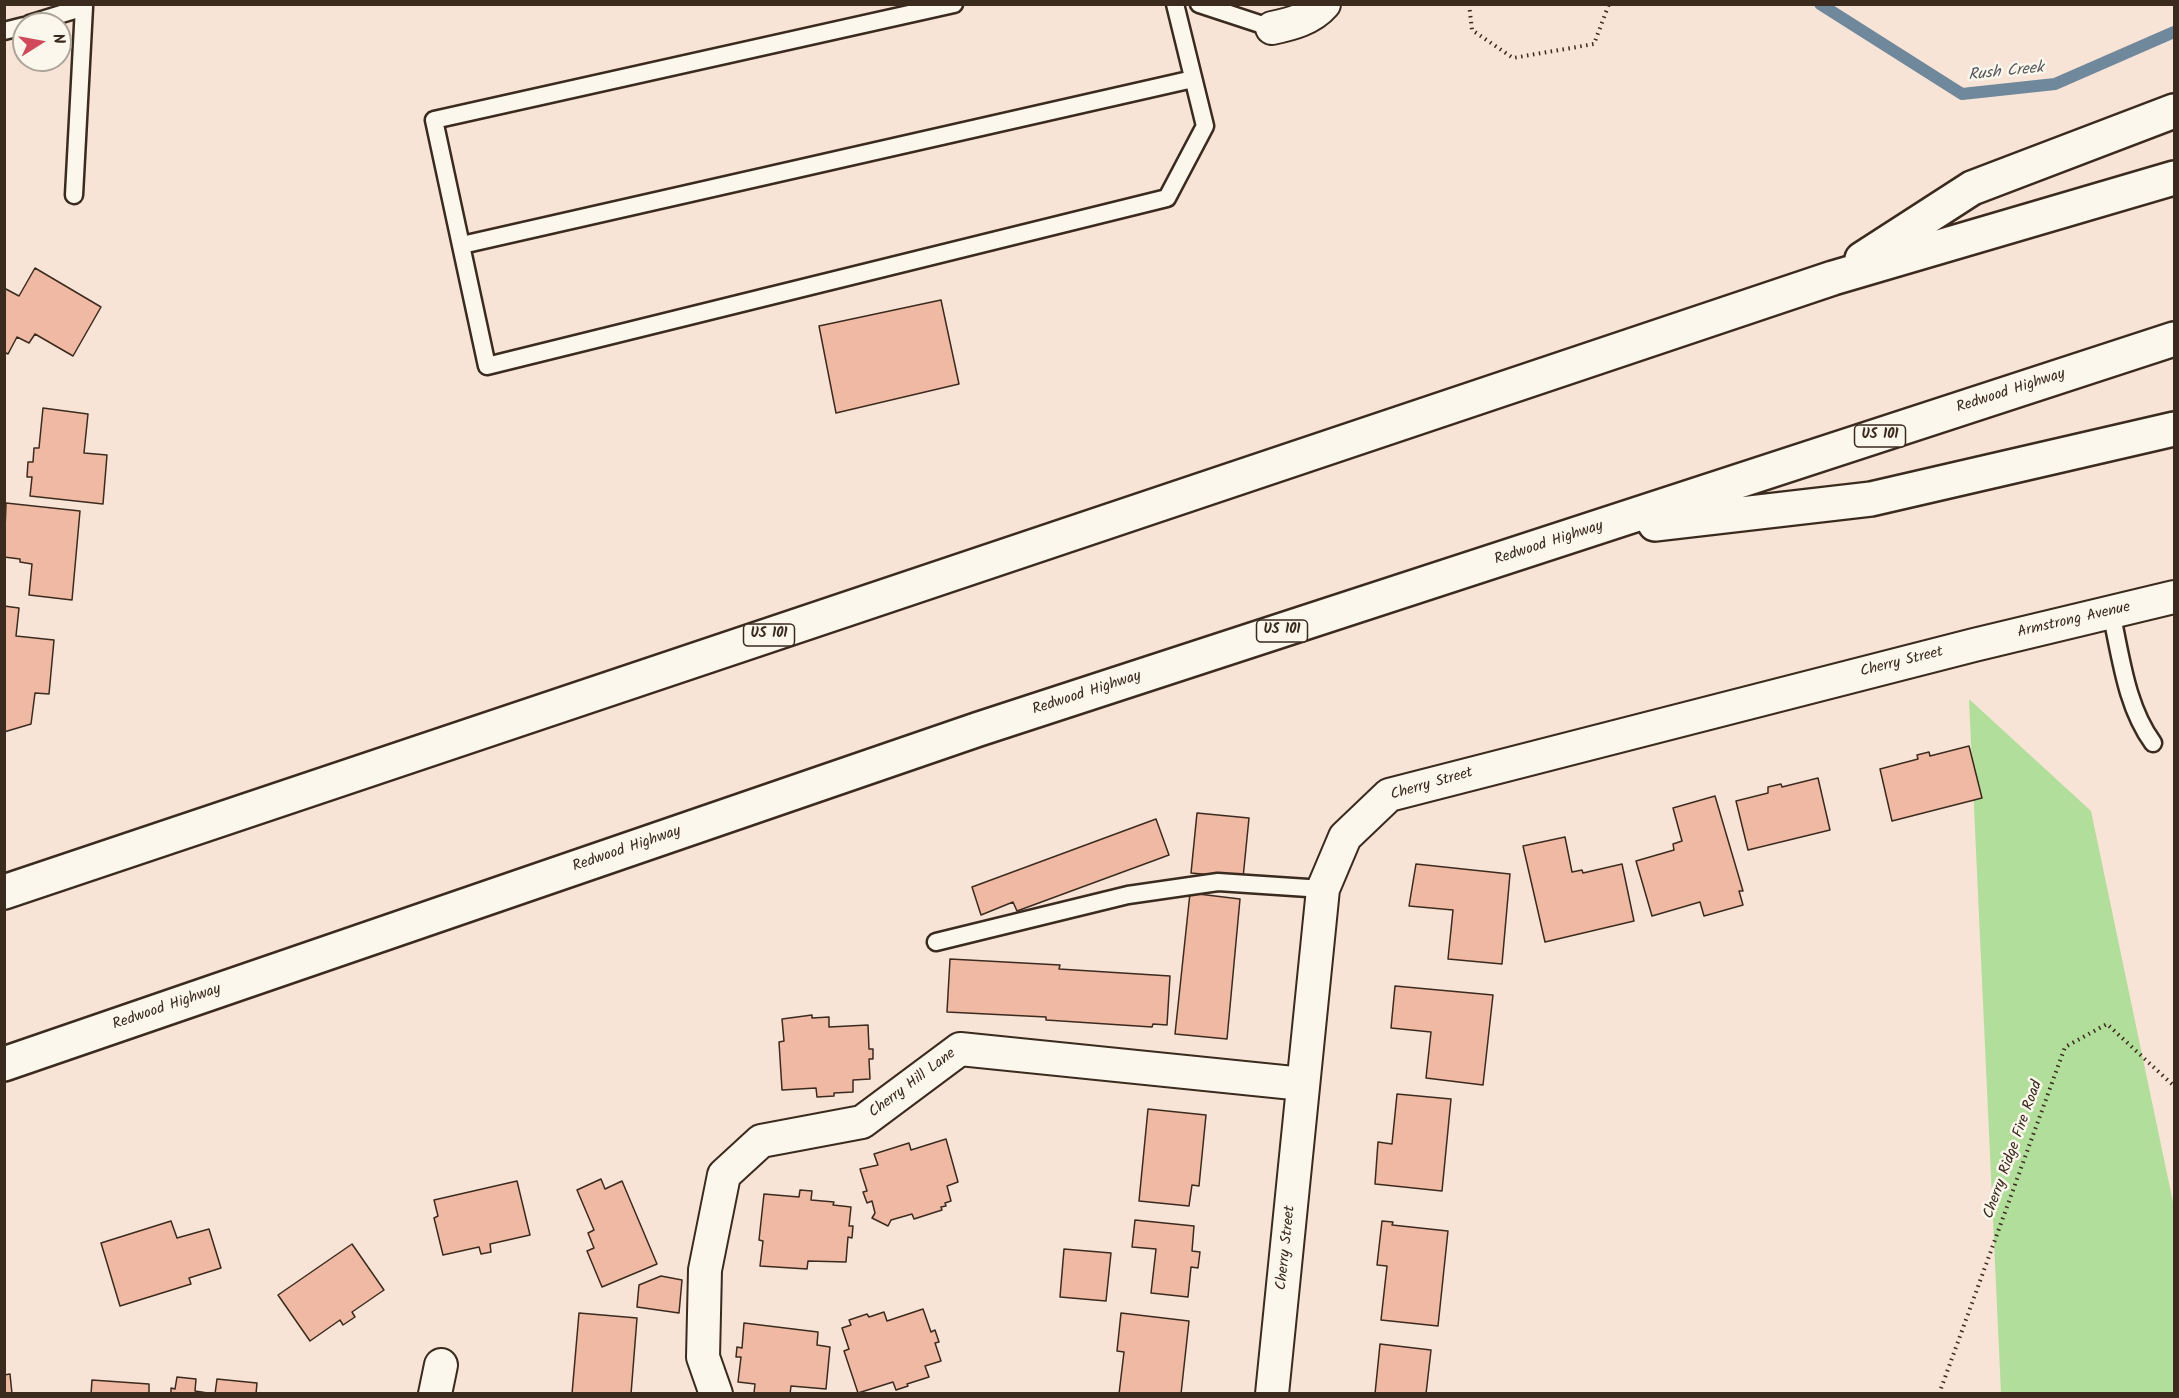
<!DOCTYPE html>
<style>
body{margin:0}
#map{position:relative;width:2179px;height:1398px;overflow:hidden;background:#f7e4d6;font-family:Kalam,sans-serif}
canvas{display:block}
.frame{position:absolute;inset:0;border:6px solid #3b2a1e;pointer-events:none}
.north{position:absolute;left:12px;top:12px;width:60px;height:60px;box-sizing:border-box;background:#fbf7ec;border:2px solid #aea59a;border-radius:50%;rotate:79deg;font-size:16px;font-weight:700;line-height:24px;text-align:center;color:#3b2a1e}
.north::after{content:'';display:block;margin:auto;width:21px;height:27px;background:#d1495b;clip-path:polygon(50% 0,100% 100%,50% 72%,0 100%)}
</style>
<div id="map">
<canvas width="2179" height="1398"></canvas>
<div class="frame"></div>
<div class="north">N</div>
</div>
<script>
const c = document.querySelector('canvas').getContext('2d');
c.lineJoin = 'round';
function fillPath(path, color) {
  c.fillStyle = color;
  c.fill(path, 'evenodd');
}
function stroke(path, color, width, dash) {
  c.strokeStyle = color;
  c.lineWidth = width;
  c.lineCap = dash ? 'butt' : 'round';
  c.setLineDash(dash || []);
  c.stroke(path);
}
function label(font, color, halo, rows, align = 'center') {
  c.font = font + ' Kalam,sans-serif';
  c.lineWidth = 5;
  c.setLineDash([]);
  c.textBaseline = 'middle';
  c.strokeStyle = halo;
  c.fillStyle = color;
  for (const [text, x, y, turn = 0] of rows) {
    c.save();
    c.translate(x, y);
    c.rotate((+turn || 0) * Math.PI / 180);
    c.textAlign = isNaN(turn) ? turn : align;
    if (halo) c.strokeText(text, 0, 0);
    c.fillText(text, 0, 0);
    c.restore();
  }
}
fillPath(new Path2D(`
 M 1969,699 L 2091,811 L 2174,1207 L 2174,1393 L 2001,1393 Z`), '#b2de9b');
stroke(new Path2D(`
 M 1820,4 L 1962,94 L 2055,84 L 2174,32`), '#6f889b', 12);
const building = new Path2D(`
 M 35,268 L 101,307 L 73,356 L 35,334 L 29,343 L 17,337 L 8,354 L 4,352 L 4,288 L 19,296 Z
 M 941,300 L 959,384 L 836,413 L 819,326 Z
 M 43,408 L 88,414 L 84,453 L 107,455 L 103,504 L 30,496 L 32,477 L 27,477 L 28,462 L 33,462 L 34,448 L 39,448 Z
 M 6,503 L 80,511 L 72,600 L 29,595 L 32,564 L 20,562 L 20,559 L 4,557 Z
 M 4,606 L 19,608 L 16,636 L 54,640 L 49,694 L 35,693 L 31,724 L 4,732 Z
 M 1969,746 L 1982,798 L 1892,821 L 1880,769 L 1918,759 L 1917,755 L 1929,752 L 1930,756 Z
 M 1818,778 L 1830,830 L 1748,850 L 1736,801 L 1768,793 L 1768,787 L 1781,784 L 1782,787 Z
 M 1715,796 L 1743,891 L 1739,891 L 1743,905 L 1704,916 L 1700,902 L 1652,916 L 1636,861 L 1674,850 L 1673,844 L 1682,841 L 1673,808 Z
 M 1197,813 L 1249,818 L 1243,878 L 1191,873 Z
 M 1156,819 L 1169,855 L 1017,911 L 1013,902 L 981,915 L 972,887 Z
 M 1565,837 L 1572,872 L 1582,870 L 1583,873 L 1622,864 L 1634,921 L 1545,942 L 1523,846 Z
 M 1416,864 L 1510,874 L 1502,964 L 1448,959 L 1453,910 L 1409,906 Z
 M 1190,893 L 1240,899 L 1227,1039 L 1175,1034 Z
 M 950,959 L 1060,965 L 1059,969 L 1170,976 L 1167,1025 L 1153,1024 L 1152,1027 L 1046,1020 L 1046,1017 L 947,1012 Z
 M 1395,986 L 1493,995 L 1483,1085 L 1426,1078 L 1431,1032 L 1391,1028 Z
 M 812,1015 L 812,1018 L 829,1017 L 829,1027 L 868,1025 L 869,1049 L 873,1049 L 873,1059 L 869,1059 L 870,1079 L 853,1080 L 853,1092 L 834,1093 L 834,1096 L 817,1097 L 816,1088 L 782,1090 L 779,1042 L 784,1041 L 782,1019 Z
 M 1397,1094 L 1451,1099 L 1442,1191 L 1375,1184 L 1378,1142 L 1392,1144 Z
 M 1148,1109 L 1206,1115 L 1199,1186 L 1192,1185 L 1189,1206 L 1139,1201 Z
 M 946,1139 L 958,1182 L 947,1186 L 951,1201 L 945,1203 L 946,1206 L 941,1207 L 942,1210 L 914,1219 L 912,1214 L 891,1220 L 888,1226 L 872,1218 L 875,1213 L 872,1201 L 867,1203 L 863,1192 L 867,1191 L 860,1169 L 878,1165 L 874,1154 L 909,1143 L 911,1150 Z
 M 601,1179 L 605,1189 L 622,1181 L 657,1264 L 602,1287 L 587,1251 L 594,1248 L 588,1233 L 594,1230 L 577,1190 Z
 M 517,1181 L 530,1235 L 490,1244 L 491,1252 L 481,1254 L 479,1247 L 443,1255 L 434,1218 L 438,1216 L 434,1200 Z
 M 800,1190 L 812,1191 L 811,1200 L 834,1202 L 833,1205 L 851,1207 L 849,1226 L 853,1226 L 852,1238 L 848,1237 L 846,1262 L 808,1261 L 807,1269 L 760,1266 L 763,1241 L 759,1240 L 764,1194 L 799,1197 Z
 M 1135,1220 L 1194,1226 L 1192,1251 L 1200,1252 L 1198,1268 L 1191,1267 L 1188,1297 L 1151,1293 L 1156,1249 L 1132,1247 Z
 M 171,1221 L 177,1238 L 209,1229 L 221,1268 L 189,1278 L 191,1284 L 120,1306 L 101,1243 Z
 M 1382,1221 L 1393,1222 L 1392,1225 L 1448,1231 L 1438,1326 L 1381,1320 L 1387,1266 L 1377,1265 Z
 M 352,1244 L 384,1290 L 352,1312 L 355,1317 L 343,1325 L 340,1320 L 310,1341 L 278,1295 Z
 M 1064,1249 L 1111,1253 L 1106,1301 L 1060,1297 Z
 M 661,1276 L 682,1280 L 679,1313 L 637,1307 L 639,1285 Z
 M 923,1309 L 931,1332 L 935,1330 L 939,1342 L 935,1343 L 941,1361 L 925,1366 L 929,1377 L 907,1384 L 908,1386 L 896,1390 L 893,1382 L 858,1393 L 844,1351 L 849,1349 L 842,1328 L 851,1325 L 849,1320 L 867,1314 L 869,1317 L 884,1312 L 887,1321 Z
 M 579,1313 L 637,1318 L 631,1394 L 572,1394 Z
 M 1121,1313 L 1189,1321 L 1181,1394 L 1119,1394 L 1124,1352 L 1117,1351 Z
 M 744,1323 L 818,1332 L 817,1345 L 830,1347 L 826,1389 L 791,1386 L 790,1394 L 765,1394 L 754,1393 L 755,1384 L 738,1382 L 741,1357 L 736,1357 L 737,1347 L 742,1348 Z
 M 1380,1344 L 1431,1350 L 1426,1394 L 1375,1394 Z
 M 10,1374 L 12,1394 L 4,1394 L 4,1375 Z
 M 177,1377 L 196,1379 L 195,1391 L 214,1394 L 171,1394 L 171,1388 L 175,1389 Z
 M 217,1379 L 257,1383 L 256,1394 L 215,1394 Z
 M 92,1380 L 149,1384 L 149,1394 L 91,1394 Z`);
fillPath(building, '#efb9a3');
stroke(building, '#3b2a1e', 1.5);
const lane = new Path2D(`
 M 954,4 L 434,120 L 487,366 L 1167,198 L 1205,126 L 1175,4
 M 1199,4 L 1272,28
 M 29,24 L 84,7 L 74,195
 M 4,31 L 24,26
 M 462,245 L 1193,79
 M 2111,612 C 2121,657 2126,706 2153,743
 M 936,942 L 1128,895 L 1218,882 L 1323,889`);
const street = new Path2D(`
 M 1272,28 C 1291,24 1311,19 1324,4
 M 435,1394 L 441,1365
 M 716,1394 L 703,1357 L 705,1270 L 724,1175 L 761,1141 L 862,1122 L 960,1049 L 1303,1084
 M 1272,1394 L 1323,889 L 1345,837 L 1389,795 L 1974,645 L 2174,597`);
const highway = new Path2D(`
 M 1862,259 L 1972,188 L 2174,111
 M 1655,524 L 1871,499 L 2174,429
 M 4,892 L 1833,278 L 2174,178
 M 4,1064 L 979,729 L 2174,339`);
stroke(lane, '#3b2a1e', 21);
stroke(street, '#3b2a1e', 36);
stroke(highway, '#3b2a1e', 38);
stroke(new Path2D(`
 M 1469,4 L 1472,30 L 1513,58 L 1594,44 L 1609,4
 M 1939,1394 L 2065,1047 L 2107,1024 L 2174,1086`), '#3b2a1e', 4, [1.5, 4.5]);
stroke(lane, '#fbf7ec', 16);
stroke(street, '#fbf7ec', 32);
stroke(highway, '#fbf7ec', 33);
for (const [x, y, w] of [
 [1880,436,51],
 [1282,631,51],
 [769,635,51]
]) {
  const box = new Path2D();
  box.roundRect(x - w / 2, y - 11, w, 22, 4.5);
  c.fillStyle = '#fbf7ec';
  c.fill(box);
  stroke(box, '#3b2a1e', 1.5);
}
label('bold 14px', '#3b2a1e', null, [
 ["US 101",1880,436],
 ["US 101",1282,631],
 ["US 101",769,635]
]);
label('15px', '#3b2a1e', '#fbf7ec', [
 ["Redwood Highway",2011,392,-18],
 ["Redwood Highway",1549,544,-18],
 ["Armstrong Avenue",2074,621,-13],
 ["Cherry Street",1902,663,-14],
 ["Redwood Highway",1087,694,-18],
 ["Cherry Street",1432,785,-16],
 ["Redwood Highway",627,850,-19],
 ["Redwood Highway",167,1008,-19],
 ["Cherry Hill Lane",913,1084,-37],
 ["Cherry Ridge Fire Road",2014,1150,-70],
 ["Cherry Street",1287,1248,-84]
]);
label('italic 16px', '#55595d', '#fbf7ec', [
 ["Rush Creek",2006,73,-6]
]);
</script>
